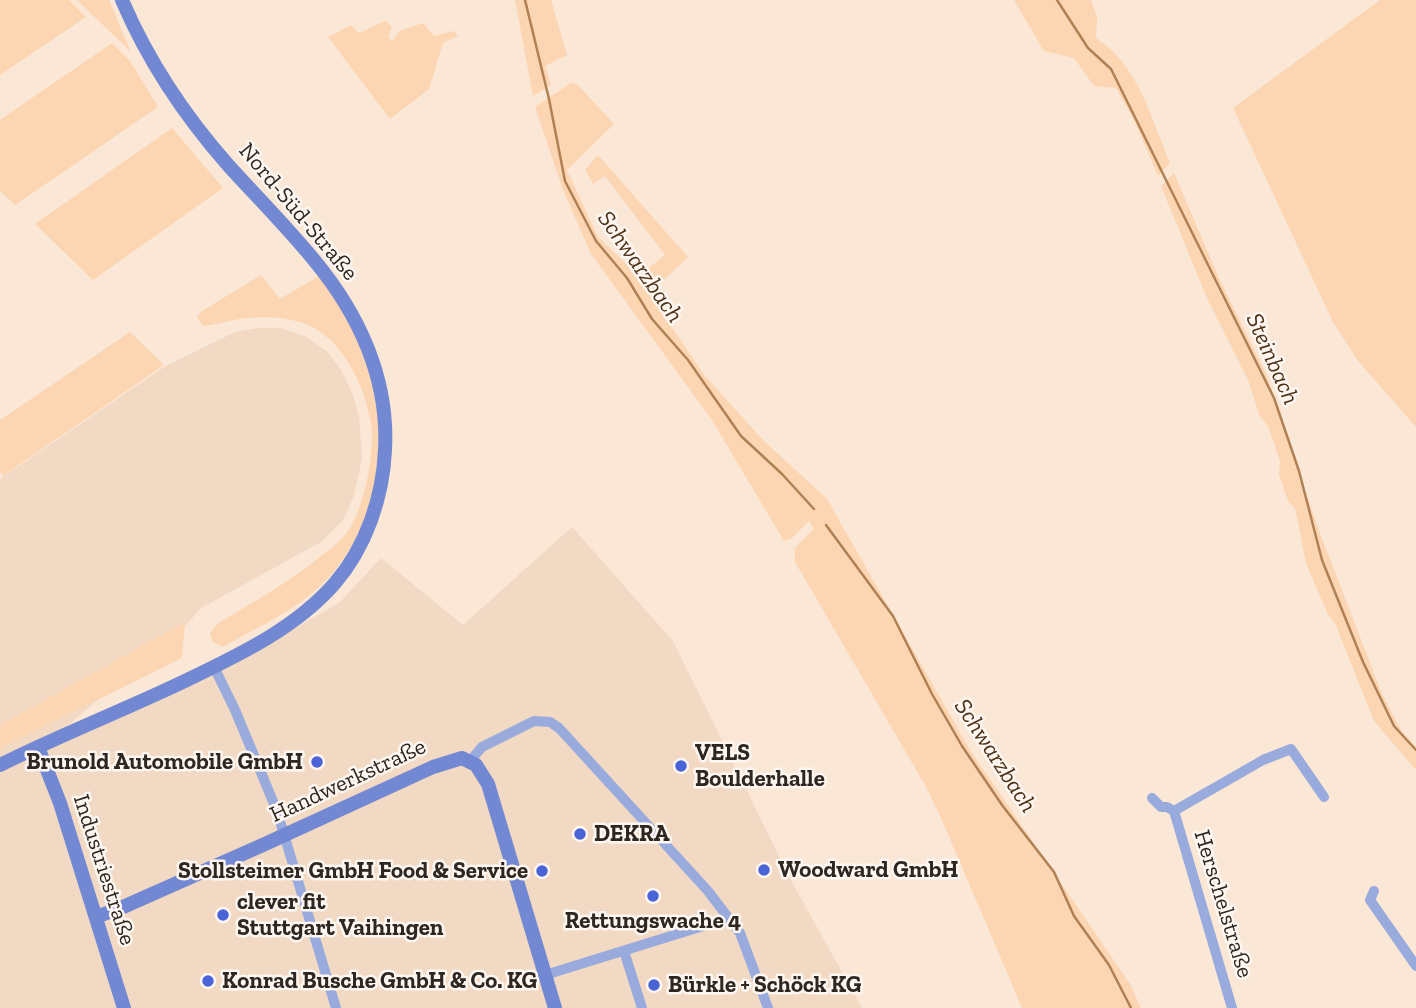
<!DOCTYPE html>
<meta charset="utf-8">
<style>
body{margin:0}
canvas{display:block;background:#fae7d6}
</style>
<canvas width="1416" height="1008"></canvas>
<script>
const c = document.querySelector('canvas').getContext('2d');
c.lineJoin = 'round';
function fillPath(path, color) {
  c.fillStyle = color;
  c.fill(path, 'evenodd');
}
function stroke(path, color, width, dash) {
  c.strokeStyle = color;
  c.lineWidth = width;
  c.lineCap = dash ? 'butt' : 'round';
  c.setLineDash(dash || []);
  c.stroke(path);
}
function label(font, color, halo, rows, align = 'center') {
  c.font = font + ' "Zilla Slab",serif';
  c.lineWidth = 5;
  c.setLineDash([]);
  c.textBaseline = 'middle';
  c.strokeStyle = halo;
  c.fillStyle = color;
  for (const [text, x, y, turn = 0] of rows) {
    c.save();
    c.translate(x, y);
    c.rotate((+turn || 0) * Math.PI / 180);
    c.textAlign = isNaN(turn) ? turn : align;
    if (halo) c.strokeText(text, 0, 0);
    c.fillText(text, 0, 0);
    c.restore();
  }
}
fillPath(new Path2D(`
 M 258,328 L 281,328 L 305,336 L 328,352 L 341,370 L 353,395 L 359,417 L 362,458 L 354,496 L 343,520 L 321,542 L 201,608 L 188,623 L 45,745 L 279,637 L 339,603 L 381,558 L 463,625 L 572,527 L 673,641 L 793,884 L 862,1008 L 0,1008 L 0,479 L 164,367 L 235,332 Z`), '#f2d9c3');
fillPath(new Path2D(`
 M 0,0 L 69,0 L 86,17 L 0,75 Z
 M 77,0 L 109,0 L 131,52 Z
 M 515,0 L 551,0 L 567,55 L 545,66 L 551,85 L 533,96 Z
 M 1014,0 L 1091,0 L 1097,17 L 1096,38 C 1139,66 1151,118 1170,163 L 1158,176 L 1134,120 L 1116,88 L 1094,86 L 1074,58 L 1044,51 Z
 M 1380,0 L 1416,0 L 1416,427 L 1358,361 L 1333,322 L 1233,108 Z
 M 385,21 L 392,26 L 388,38 L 393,41 L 399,31 L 423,23 L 434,36 L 454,31 L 458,36 L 443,43 L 429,89 L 390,119 L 328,37 L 351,25 L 359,33 Z
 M 112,43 L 130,61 L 158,107 L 15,205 L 0,191 L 0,120 Z
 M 571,83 L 577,84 L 614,124 L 567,170 L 598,237 L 639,276 L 665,255 L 605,176 L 593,184 L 585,170 L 598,155 L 688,257 L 649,294 L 705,376 L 763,440 L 827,499 L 970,750 L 1130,984 L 1141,1008 L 1022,1008 L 942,820 L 925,785 L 795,562 L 795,548 L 814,529 L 809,521 L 792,538 L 784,541 L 712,420 L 591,254 L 563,190 L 535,107 Z
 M 172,128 L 223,188 L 93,280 L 35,224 Z
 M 1174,173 L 1218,276 L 1267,376 L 1318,528 L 1382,694 L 1402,732 L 1416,747 L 1416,770 L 1374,721 L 1335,623 L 1328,615 L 1306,563 L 1295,508 L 1288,501 L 1279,475 L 1280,461 L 1268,426 L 1259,415 L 1249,382 L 1207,298 L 1161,186 Z
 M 261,275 L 280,299 L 319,276 C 330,292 344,308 353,325 C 370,357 387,423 381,460 C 373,512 349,566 306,598 C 281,617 250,631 223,647 L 213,642 L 210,633 L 217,624 C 252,603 288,583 320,557 C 330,549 343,540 350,528 C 365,504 375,451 371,424 C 365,386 342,336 303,323 C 282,316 255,316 234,320 C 223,322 214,325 203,326 L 197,317 L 202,311 Z
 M 130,332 L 164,365 L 3,476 L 0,472 L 0,420 Z
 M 185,622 L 182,658 L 0,748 L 0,725 Z`), '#fcd5b2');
stroke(new Path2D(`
 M 525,0 L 549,99 L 565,181 L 596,241 L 627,278 L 652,319 L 688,360 L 741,436 L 782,474 L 814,509
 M 1057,0 L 1088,48 L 1111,69 L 1274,398 L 1299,471 L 1322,560 L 1363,662 L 1394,726 L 1416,750
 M 826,525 L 893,616 L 932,694 L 962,746 L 1002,805 L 1054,872 L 1074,916 L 1109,965 L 1131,1008`), '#b08154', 2.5);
stroke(new Path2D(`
 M 214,667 L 235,710 L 277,811 L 336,1008
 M 470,761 L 482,747 L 534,721 L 550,722 L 559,728 L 708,891 L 740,933 L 768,1008
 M 1152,798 L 1161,807 L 1167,807 L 1174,811
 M 1174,811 L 1232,1008
 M 1174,811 L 1263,760 L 1291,749 L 1324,797
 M 1374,891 L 1370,900 L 1416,966
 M 624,951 L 642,1008
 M 545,975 L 729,918`), '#9ad', 10);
stroke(new Path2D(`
 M 38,747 L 60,803 L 124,1008
 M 0,765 C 62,734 127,709 189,679 C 241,654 297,627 335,583 C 366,547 383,497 385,450 C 389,379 359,314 314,260 C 287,227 257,197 228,165 C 184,115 148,61 122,0
 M 96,917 L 123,907 L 265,844 L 433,767 L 462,758 L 476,765 L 488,784 L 555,1008`), '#7288d3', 14);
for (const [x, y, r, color] of [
 [317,762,7,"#4a63d7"],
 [681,766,7,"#4a63d7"],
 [580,834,7,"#4a63d7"],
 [764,870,7,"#4a63d7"],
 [542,871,7,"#4a63d7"],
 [653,896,7,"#4a63d7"],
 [223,915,7,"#4a63d7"],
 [208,981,7,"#4a63d7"],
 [654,985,7,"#4a63d7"]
]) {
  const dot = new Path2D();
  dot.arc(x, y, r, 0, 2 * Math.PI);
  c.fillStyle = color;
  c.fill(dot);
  stroke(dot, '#fef6f0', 2.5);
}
label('23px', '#2e2721', '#fef6f0', [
 ["Nord-Süd-Straße",298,212,50],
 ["Handwerkstraße",348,781,-25],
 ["Industriestraße",104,870,72],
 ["Herschelstraße",1223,904,73]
]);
label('bold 23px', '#2e2721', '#fef6f0', [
 ["VELS",695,753],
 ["Boulderhalle",695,779],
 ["Brunold Automobile GmbH",303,762,"right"],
 ["DEKRA",594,834],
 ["Woodward GmbH",778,870],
 ["Stollsteimer GmbH Food & Service",528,871,"right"],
 ["clever fit",237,902],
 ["Stuttgart Vaihingen",237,928],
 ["Rettungswache 4",653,921,"center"],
 ["Konrad Busche GmbH & Co. KG",222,981],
 ["Bürkle + Schöck KG",668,985]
], 'left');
label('italic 24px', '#4d3218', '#fef6f0', [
 ["Schwarzbach",640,267,55],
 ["Steinbach",1272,359,66],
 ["Schwarzbach",995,756,57]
]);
</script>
